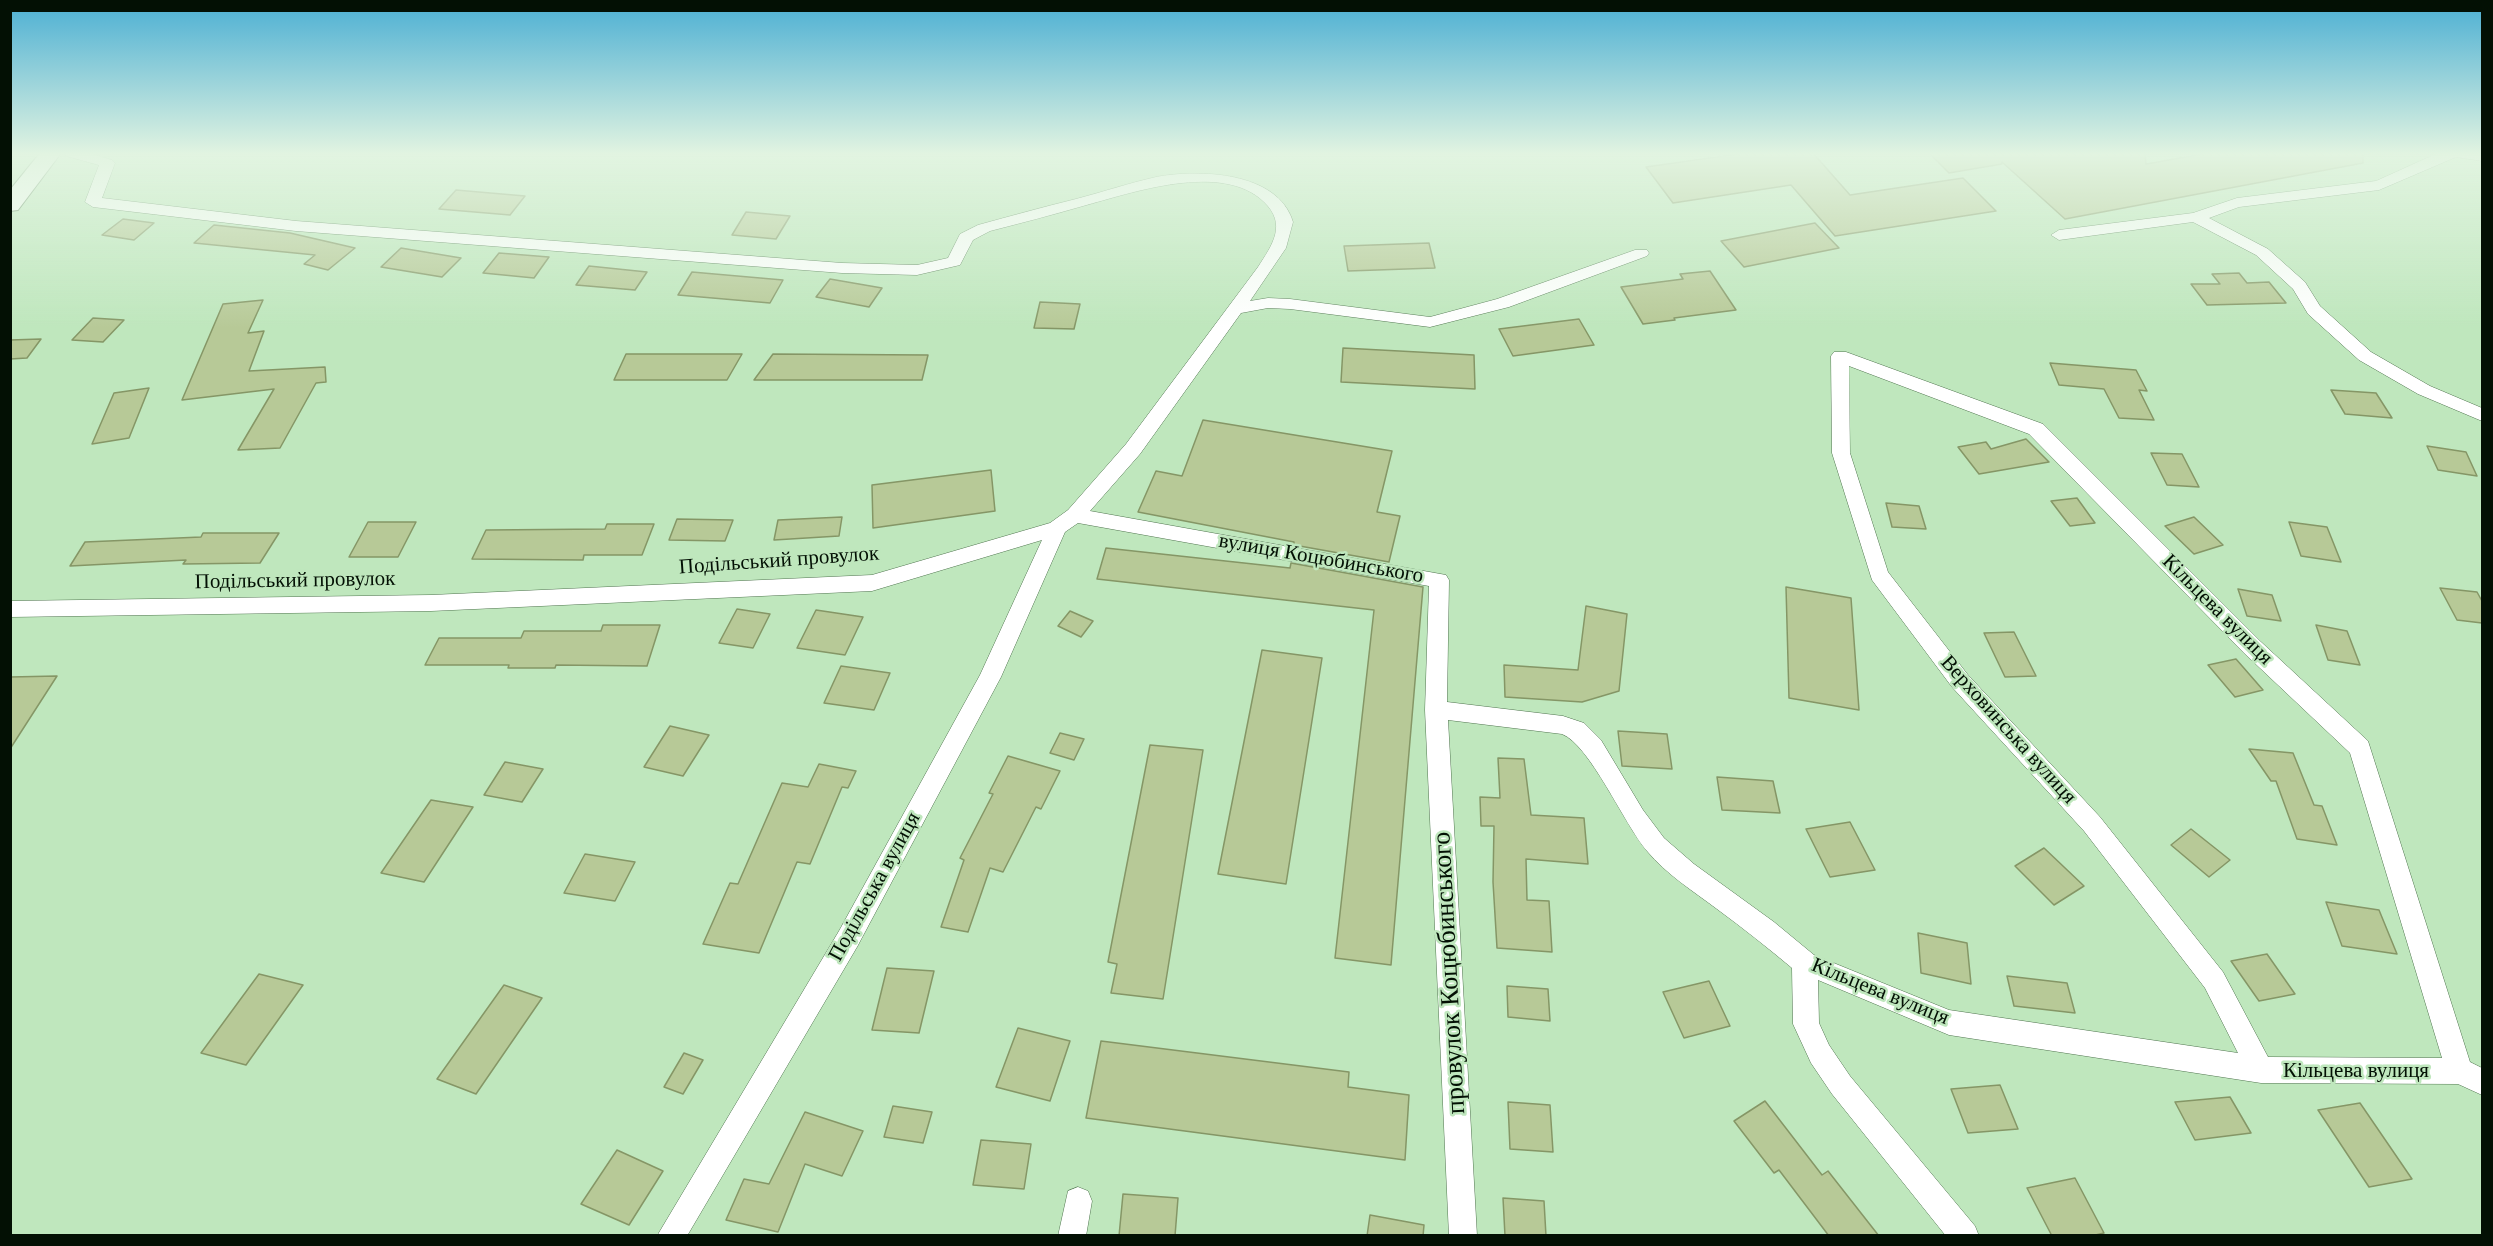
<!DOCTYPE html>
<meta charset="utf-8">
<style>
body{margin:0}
#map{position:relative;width:2493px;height:1246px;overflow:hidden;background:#bfe7bd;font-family:"Times New Roman",serif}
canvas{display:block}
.frame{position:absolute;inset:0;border:12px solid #031004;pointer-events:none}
</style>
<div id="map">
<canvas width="2493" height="1246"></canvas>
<div class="frame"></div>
</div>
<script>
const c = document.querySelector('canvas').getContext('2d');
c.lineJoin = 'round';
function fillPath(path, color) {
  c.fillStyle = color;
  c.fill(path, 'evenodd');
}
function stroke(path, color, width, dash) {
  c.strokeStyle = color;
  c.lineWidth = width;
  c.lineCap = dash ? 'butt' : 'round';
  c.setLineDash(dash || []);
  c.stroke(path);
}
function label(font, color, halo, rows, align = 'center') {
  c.font = font + ' "Times New Roman",serif';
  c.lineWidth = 5;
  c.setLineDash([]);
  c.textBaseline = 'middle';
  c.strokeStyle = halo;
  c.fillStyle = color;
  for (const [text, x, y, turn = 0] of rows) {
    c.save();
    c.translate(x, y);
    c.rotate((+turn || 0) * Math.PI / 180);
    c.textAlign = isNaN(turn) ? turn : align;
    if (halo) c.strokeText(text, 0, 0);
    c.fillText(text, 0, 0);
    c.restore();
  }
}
const building = new Path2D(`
 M 1744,153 L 1813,153 L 1850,195 L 1963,178 L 1996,211 L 1835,236 L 1791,185 L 1673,203 L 1646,167 Z
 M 1929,153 L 2145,153 L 2146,164 L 2208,153 L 2363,153 L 2363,163 L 2065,219 L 2002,162 L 2002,164 L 1949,173 Z
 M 456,190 L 525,196 L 510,215 L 439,209 Z
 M 746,212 L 790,216 L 776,239 L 732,235 Z
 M 123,219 L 154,223 L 134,240 L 102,235 Z
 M 1815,223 L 1839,248 L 1744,267 L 1721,241 Z
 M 214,225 L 290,233 L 355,248 L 328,270 L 304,264 L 315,255 L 194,243 Z
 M 1429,243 L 1435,268 L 1348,271 L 1344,246 Z
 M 401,248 L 461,258 L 442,277 L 381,267 Z
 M 499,253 L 549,257 L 534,278 L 483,273 Z
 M 589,266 L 647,272 L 635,290 L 576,285 Z
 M 1710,271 L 1736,310 L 1674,318 L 1675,320 L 1643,324 L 1621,287 L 1683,279 L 1680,274 Z
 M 692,272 L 783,280 L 770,303 L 678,295 Z
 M 2239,273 L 2247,283 L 2269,282 L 2286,303 L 2207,305 L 2191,284 L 2220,284 L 2212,274 Z
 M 830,279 L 882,288 L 869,307 L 816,297 Z
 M 263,300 L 248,333 L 264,331 L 249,371 L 325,367 L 326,382 L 316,383 L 280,448 L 238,450 L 274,389 L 182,400 L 223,304 Z
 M 1040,302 L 1080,304 L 1074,329 L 1034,328 Z
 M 93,318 L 124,320 L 103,342 L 72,340 Z
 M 1579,319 L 1594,345 L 1513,356 L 1499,329 Z
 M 41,339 L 27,358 L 10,359 L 10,340 Z
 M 1343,348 L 1474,355 L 1475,389 L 1341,382 Z
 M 626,354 L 742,354 L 727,380 L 614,380 Z
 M 773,354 L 928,355 L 922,380 L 754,380 Z
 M 2050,363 L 2136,370 L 2147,391 L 2139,390 L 2154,420 L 2119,418 L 2104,389 L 2059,385 Z
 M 149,388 L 129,438 L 92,444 L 114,393 Z
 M 2331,390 L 2376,393 L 2392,418 L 2345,414 Z
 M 1203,420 L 1392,451 L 1377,512 L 1400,516 L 1389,562 L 1294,545 L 1294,542 L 1138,512 L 1156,471 L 1182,476 Z
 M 2026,439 L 2049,462 L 1979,474 L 1958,447 L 1986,442 L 1991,449 Z
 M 2427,446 L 2466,452 L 2477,476 L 2438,470 Z
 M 2151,453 L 2182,454 L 2199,487 L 2167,485 Z
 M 991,470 L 995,511 L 873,528 L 872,485 Z
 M 2077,498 L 2095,523 L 2070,526 L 2051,501 Z
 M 1886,503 L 1919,506 L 1926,529 L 1892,527 Z
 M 842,517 L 839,536 L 774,540 L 778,520 Z
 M 2194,517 L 2223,545 L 2194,554 L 2165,526 Z
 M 677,519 L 733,520 L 725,541 L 669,540 Z
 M 368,522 L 416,522 L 398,557 L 349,557 Z
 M 2289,522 L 2327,527 L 2341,562 L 2301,556 Z
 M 607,524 L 654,524 L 642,555 L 584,555 L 583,560 L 472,559 L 486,530 L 605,529 Z
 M 203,533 L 279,533 L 260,563 L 183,564 L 186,560 L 70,566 L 85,542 L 201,537 Z
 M 1106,548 L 1290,568 L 1291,563 L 1423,587 L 1391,965 L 1335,958 L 1374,610 L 1097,579 Z
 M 1786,587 L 1851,598 L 1859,710 L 1789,698 Z
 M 2440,588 L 2477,592 L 2482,601 L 2482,623 L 2457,620 Z
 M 2238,589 L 2272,595 L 2281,621 L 2247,616 Z
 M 1586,606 L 1627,614 L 1619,691 L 1582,702 L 1505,697 L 1504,665 L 1578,670 Z
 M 737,609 L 770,614 L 753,648 L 719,643 Z
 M 816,610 L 863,617 L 845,655 L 797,648 Z
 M 1070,611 L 1093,621 L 1081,637 L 1058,626 Z
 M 603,625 L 660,625 L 647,666 L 556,665 L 555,668 L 508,668 L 509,665 L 425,665 L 439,638 L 521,638 L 524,631 L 601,631 Z
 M 2316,625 L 2347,631 L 2360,665 L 2328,660 Z
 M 2014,632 L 2036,676 L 2005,677 L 1984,633 Z
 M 1262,650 L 1322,658 L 1286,884 L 1218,874 Z
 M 2236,659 L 2263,690 L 2235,697 L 2208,665 Z
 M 841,666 L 890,673 L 874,710 L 824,703 Z
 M 57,676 L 10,749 L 10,677 Z
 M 670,726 L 709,735 L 683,776 L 644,767 Z
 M 1618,731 L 1667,734 L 1672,769 L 1622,766 Z
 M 1060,733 L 1084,739 L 1074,760 L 1050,753 Z
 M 1150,745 L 1203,750 L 1163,999 L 1111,993 L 1117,964 L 1108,962 Z
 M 2249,749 L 2293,753 L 2314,805 L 2322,806 L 2337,845 L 2297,839 L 2276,781 L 2271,781 Z
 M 1008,756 L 1060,771 L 1041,809 L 1036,807 L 1003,872 L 990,868 L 968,932 L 941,927 L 964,860 L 960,858 L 993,794 L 989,793 Z
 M 1498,758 L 1524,759 L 1531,815 L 1584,818 L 1588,864 L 1526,859 L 1527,900 L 1549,901 L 1552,952 L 1497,948 L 1493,882 L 1494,826 L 1481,826 L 1480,797 L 1500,798 Z
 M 505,762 L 543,769 L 522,802 L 484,795 Z
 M 819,764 L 856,771 L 848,788 L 842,787 L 810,864 L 797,862 L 759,953 L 703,944 L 730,883 L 738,884 L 782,783 L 808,787 Z
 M 1717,777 L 1773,781 L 1780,813 L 1722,810 Z
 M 431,800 L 473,807 L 424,882 L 381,873 Z
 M 1850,822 L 1875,870 L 1830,877 L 1806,829 Z
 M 2191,829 L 2230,860 L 2209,877 L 2171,845 Z
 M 2044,848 L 2084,886 L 2054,905 L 2015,866 Z
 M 585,854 L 635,862 L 615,901 L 564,893 Z
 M 2326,902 L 2379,910 L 2397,954 L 2342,946 Z
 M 1918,933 L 1967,943 L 1971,984 L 1921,973 Z
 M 2267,954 L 2295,994 L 2259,1001 L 2231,961 Z
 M 887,968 L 934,971 L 919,1033 L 872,1030 Z
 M 259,974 L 303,985 L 246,1065 L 201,1053 Z
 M 2007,976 L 2067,983 L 2075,1013 L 2014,1006 Z
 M 1709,981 L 1730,1026 L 1684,1038 L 1663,992 Z
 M 504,985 L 542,998 L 476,1094 L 437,1079 Z
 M 1507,986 L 1548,989 L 1550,1021 L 1508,1017 Z
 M 1018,1028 L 1070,1041 L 1050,1101 L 996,1087 Z
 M 1101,1041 L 1349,1072 L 1348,1087 L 1409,1095 L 1405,1160 L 1086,1118 Z
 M 684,1053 L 703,1060 L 683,1094 L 664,1087 Z
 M 2000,1085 L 2018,1129 L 1968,1133 L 1951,1089 Z
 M 2230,1097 L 2251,1133 L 2195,1140 L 2175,1102 Z
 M 1765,1101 L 1822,1175 L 1828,1171 L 1879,1236 L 1829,1236 L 1779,1170 L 1774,1173 L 1734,1121 Z
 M 1508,1102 L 1550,1105 L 1553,1152 L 1510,1149 Z
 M 2360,1103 L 2412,1179 L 2369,1187 L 2318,1110 Z
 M 893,1106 L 932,1112 L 923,1143 L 884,1137 Z
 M 805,1112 L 863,1131 L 842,1176 L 805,1164 L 778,1232 L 726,1220 L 744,1179 L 769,1184 Z
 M 981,1140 L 1031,1144 L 1024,1189 L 973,1185 Z
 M 617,1150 L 663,1171 L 629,1225 L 581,1204 Z
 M 2075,1178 L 2104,1233 L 2091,1236 L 2052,1236 L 2027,1188 Z
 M 1123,1194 L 1178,1198 L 1175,1236 L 1119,1236 Z
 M 1503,1198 L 1544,1201 L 1546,1236 L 1505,1236 Z
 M 1370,1215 L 1424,1225 L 1423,1236 L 1367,1236 Z`);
fillPath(building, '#b7c997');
stroke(building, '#859666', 1.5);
const street = new Path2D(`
 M 64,153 L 89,153 L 112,160 L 115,163 L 102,198 L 296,221 L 842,263 L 917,265 L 948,258 L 960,234 L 978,225 C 1011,216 1043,207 1076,199 C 1103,192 1129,183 1156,177 C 1198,169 1278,171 1293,222 L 1286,248 L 1250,301 L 1268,298 L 1290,299 L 1430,317 L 1497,299 L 1635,250 L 1647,250 L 1649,253 L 1647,256 L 1509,307 L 1430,327 L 1290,309 L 1268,308 L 1241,313 L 1140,454 L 1090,511 L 1446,575 L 1449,580 L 1447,702 L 1563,716 L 1584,723 L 1601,740 L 1643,810 L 1664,838 L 1694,864 L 1774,922 L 1814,955 L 1949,1010 L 2238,1053 L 2205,988 L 2084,831 L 1952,687 L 1872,580 L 1832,453 L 1831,356 L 1834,352 L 1846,352 L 2043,424 L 2260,641 L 2368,741 L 2470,1062 L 2482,1068 L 2482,1095 L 2458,1084 L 2261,1083 L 1949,1035 L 1818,980 L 1819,1023 L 1829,1045 L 1850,1076 L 1975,1226 L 1979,1236 L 1946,1236 L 1832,1094 L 1811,1063 L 1793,1024 L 1792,968 C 1768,948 1743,928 1717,909 C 1693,891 1666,874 1647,851 C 1624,824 1590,745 1562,734 L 1448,720 L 1477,1236 L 1449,1236 L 1425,710 L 1429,586 L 1078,523 L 1065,532 L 1001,677 L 857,947 L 687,1236 L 657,1236 L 839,931 L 980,675 L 1042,540 L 872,591 L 431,611 L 10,617 L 10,601 L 431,595 L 872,575 L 1050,523 L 1068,510 L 1126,444 L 1258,267 C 1273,244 1287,224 1264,202 C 1222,161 1131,193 1083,206 C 1052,215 1021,223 990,231 L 973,240 L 960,265 L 917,275 L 842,273 L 296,231 L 93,207 L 85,202 L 99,165 L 66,156 ZM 1849,366 L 2029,434 L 2244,653 L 2350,753 L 2442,1058 L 2268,1057 L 2223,972 L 2100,817 L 1968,675 L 1888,572 L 1850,453 Z
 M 2438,153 L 2482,153 L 2482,161 L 2456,157 L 2379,190 L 2239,207 L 2209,218 L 2268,249 L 2305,282 L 2320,306 L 2371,352 L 2430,386 L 2482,408 L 2482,421 L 2418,394 L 2359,360 L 2308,314 L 2293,289 L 2256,255 L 2193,222 L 2059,240 L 2051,235 L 2059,230 L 2193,213 L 2237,198 L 2376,181 Z
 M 1078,1187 L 1088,1191 L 1092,1201 L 1086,1236 L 1058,1236 L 1068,1191 Z`);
const secondary = new Path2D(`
 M 40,153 L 61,153 L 18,210 L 10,211 L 10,190 Z`);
stroke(street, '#517550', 1);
stroke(secondary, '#517550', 2);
fillPath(street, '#fff');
fillPath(secondary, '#fff');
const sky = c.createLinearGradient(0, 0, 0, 328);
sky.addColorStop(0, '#4bafd3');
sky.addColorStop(0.47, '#e2f4e1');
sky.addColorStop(1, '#e2f4e100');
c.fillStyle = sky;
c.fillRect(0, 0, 2493, 328);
label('21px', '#031004', '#bfe7bd', [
 ["вулиця Коцюбинського",1321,559,10],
 ["Подільський провулок",779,561,-4],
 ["Подільський провулок",295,581,-1],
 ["Кільцева вулиця",2217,610,45],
 ["Верховинська вулиця",2008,730,48],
 ["Подільська вулиця",875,887,-61],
 ["Кільцева вулиця",1880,992,22],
 ["Кільцева вулиця",2356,1071]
]);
label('26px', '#031004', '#bfe7bd', [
 ["провулок Коцюбинського",1450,973,-93]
]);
</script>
